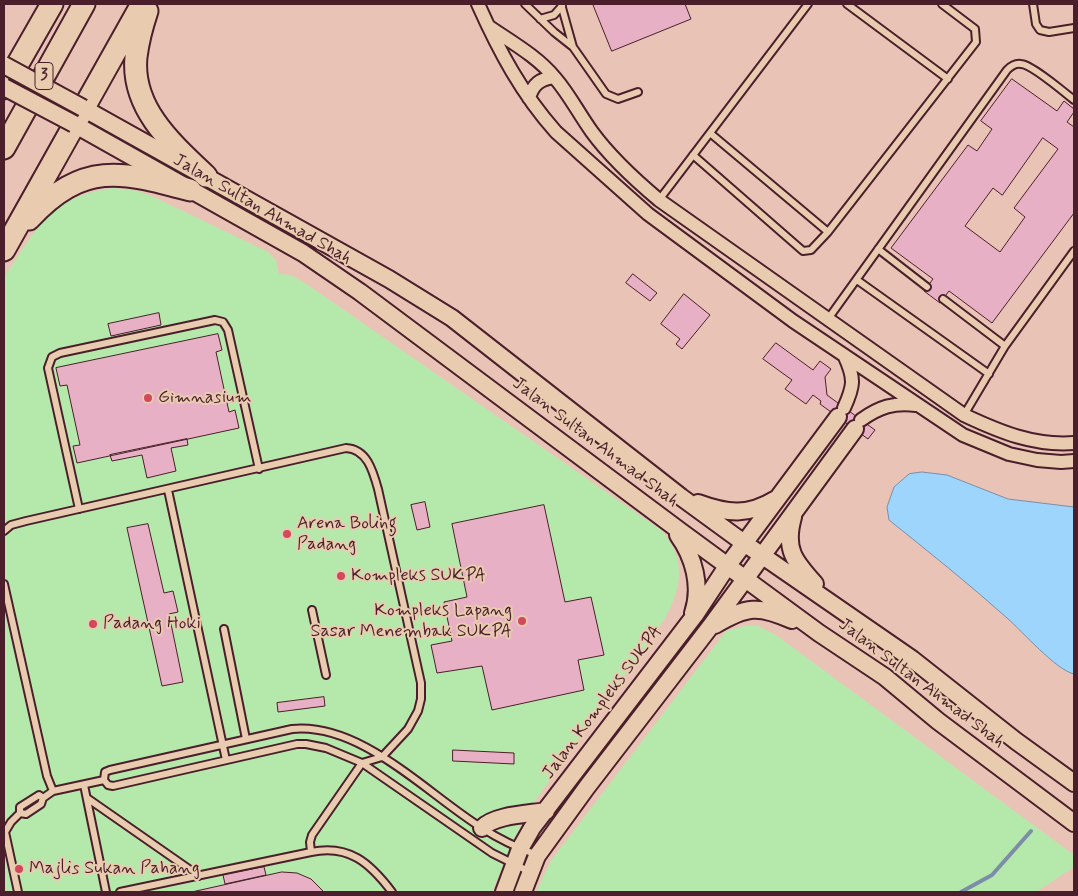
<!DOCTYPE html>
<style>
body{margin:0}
#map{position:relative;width:1078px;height:896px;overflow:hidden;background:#e9c4b6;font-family:Mynerve,sans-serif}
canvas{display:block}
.frame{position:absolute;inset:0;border:5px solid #4a1f2b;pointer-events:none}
</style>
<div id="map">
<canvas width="1078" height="896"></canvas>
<div class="frame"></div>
</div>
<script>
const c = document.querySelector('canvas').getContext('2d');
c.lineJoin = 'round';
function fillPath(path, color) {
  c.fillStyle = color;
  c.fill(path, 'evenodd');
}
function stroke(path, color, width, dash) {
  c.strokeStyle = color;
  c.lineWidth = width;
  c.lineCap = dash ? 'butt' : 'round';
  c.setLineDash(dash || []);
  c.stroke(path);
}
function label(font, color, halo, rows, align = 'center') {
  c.font = font + ' Mynerve,sans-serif';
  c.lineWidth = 4;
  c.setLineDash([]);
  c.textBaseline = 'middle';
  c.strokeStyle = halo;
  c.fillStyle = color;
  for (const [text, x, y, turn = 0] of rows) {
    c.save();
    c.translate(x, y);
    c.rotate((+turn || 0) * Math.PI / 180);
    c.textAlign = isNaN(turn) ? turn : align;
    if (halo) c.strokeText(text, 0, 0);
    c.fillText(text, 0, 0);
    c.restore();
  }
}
fillPath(new Path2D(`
 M 113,188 L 138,191 L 154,197 L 268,252 L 276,260 L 279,274 L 291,275 L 308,285 L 661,530 C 687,559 682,588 664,620 L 532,805 L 515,837 L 492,892 L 4,892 L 4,277 C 38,228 48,197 113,188 Z
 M 744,626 L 758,626 L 776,635 L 1074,855 L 1074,867 L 1036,892 L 536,892 L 550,862 L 720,639 L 726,631 Z`), '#b5e9ab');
const water = new Path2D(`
 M 922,472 L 947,475 L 1008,499 L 1074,507 L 1074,674 C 1056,670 1023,632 1007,618 C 969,584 929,552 889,520 L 887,507 L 894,487 L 909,474 Z`);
fillPath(water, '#9ed5fd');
stroke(water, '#7c8ca9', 1);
stroke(new Path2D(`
 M 961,892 L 992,875 L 1031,831`), '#7c8ca9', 4);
const building = new Path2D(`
 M 593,4 L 685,4 L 691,19 L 612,51 Z
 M 1012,79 L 1057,111 L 1064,101 L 1074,109 L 1074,112 L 1067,122 L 1074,127 L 1074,213 L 992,323 L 949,291 L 940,303 L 924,291 L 933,279 L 891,248 L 968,145 L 977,151 L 992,129 L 981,121 ZM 1043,138 L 1058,149 L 1014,208 L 1025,217 L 1000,252 L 965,226 L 993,188 L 1002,195 Z
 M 633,274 L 657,293 L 650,301 L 626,283 Z
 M 684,294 L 710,315 L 682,349 L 676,344 L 680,339 L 661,324 Z
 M 159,313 L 161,325 L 111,336 L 108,324 Z
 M 218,334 L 222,350 L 216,352 L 229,412 L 235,410 L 239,428 L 77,463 L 73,446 L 80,445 L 67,385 L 60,386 L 56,368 Z
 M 776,343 L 813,370 L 820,361 L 831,369 L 825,377 L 827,395 L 875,430 L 868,439 L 820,404 L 821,401 L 813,395 L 806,404 L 785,389 L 792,380 L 763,359 Z
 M 187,439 L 188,445 L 171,448 L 176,471 L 147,478 L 142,455 L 112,461 L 110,455 Z
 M 425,502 L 430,527 L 417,530 L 411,505 Z
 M 544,505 L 565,602 L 591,597 L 604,655 L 578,660 L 584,690 L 492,710 L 482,666 L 437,673 L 431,645 L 452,641 L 444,602 L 467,597 L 452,524 Z
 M 148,524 L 164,593 L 173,591 L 178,612 L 169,614 L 183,682 L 162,686 L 127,528 Z
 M 324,697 L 325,706 L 278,712 L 277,703 Z
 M 453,750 L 514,753 L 514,764 L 453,761 Z
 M 264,867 L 266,875 L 225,884 L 223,875 Z
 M 282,872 L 297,873 L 311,879 L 324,892 L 192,892 Z`);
fillPath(building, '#e8b0c5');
stroke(building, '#4a1f2b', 1);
const lane = new Path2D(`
 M 525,4 L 554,32 L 573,47 L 561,4
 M 847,4 L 948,79
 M 1033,4 L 1036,24 L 1040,30 L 1049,32 L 1074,28
 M 540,19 L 554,15 L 562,6
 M 573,47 L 606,94 L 618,99 L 638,92
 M 710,133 L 828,232
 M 693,155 L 803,251 L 811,250 L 828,232 L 976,42 L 975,29 L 942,4
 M 659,200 L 808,4
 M 878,249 L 927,287
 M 857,280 L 989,374
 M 943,299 L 1005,346
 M 828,319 L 1007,70 C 1011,66 1015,63 1021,64 C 1031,64 1064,92 1074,100
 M 964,415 L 1005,346 L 1074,251
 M 168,490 L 226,760
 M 79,509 L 48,368 L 52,357 L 60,353 L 215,320 L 223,322 L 228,330 L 259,469
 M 4,531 L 11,525 L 26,521 L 346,448 C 367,449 373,471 378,489 L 421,683 L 421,699 L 418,711 L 408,729 L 382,757 L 362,763 L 312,835 L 310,842 L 311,852
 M 4,584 L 47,776 L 53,791
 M 312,610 L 326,675
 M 224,629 L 246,739
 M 104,780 L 105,772 L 110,770 L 292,729 C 361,722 427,794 482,828 C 499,839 518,848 537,855
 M 104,780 L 108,785 L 113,786 L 297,744 L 306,744 L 326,748 L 362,763 L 492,853 L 530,872
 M 84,785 L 106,892
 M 87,798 L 199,876
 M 20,813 L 26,814 L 41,804 L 43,798 L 53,791 L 104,780
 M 18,892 L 5,832 L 11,822 L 20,813 L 20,807 L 39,795 L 43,798
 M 120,892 L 311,852 C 349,844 370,863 392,892`);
const street = new Path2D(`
 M 478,4 C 499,51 522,94 556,132 L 648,214 L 793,321 L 963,435 L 1009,454 L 1037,460 L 1061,462 L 1074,461
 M 488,26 C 511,42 537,56 555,78 C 569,94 579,114 592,132 C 611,158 634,179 659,200 L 964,415 C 1000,432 1034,446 1074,443
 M 529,98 C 533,84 540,79 554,77
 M 844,408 C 854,386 855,379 845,357
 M 861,420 C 879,407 894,402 916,405`);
const secondary = new Path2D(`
 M 83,108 L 389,279 L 452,318 L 681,497 L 744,543 L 912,659 L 1016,741 L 1074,783
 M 74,124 L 303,253 L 360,292 L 680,531 L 819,633 L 885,677 L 938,721 L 1074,823
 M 698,503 C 728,514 748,516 776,499
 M 793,517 C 784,549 794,561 815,584
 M 678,535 C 694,557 702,587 693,613
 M 715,625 C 747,606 758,605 792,620
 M 482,828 C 494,815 528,814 546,811
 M 504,892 L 520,849 L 532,828 L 695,615 L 728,565 L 838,417
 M 523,892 L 537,856 L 587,787 L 710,627 L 855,429`);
const highway = new Path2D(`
 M 147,11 C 142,26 138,41 136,57 C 131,108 172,144 206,176
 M 4,88 L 52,4
 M 4,148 L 84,4
 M 29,219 C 83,161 121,171 190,190
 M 4,250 L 142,4`);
stroke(lane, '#4a1f2b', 10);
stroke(street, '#4a1f2b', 16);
stroke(secondary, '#4a1f2b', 20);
stroke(highway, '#4a1f2b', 25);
stroke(lane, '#e9ccb0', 6);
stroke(street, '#e9ccb0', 12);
stroke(secondary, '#e9ccb0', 16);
stroke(highway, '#e9ccb0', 21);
const secondaryBridge = new Path2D(`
 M 4,65 L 83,108
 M 4,87 L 74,124`);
stroke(secondaryBridge, '#4a1f2b', 20, []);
stroke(secondaryBridge, '#e9ccb0', 16);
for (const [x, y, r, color] of [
 [148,398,5,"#d1495b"],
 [287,534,5,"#d1495b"],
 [341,576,5,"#d1495b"],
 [522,621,5,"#d1495b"],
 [93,624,5,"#d1495b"],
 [19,869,5,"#d1495b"]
]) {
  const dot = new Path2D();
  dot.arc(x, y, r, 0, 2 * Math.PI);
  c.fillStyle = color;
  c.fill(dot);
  stroke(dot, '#e9ccb0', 2);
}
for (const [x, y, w] of [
 [44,76,18]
]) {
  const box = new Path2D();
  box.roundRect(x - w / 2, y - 13.5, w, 27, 4);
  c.fillStyle = '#e9ccb0';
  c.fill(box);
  stroke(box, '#4a1f2b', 1);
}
label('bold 16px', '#4a1f2b', null, [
 ["3",44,76]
]);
label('18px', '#4a1f2b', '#e9ccb0', [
 ["Jalan Sultan Ahmad Shah",262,210,30],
 ["Jalan Sultan Ahmad Shah",595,443,37],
 ["Jalan Sultan Ahmad Shah",921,684,37],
 ["Jalan Kompleks SUKPA",603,703,-53]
]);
label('18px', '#4a1f2b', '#e9ccb0', [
 ["Gimnasium",158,398],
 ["Arena Boling",297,524],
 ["Padang",297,545],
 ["Kompleks SUKPA",351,576],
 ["Kompleks Lapang",512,611,"right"],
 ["Sasar Menembak SUKPA",512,632,"right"],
 ["Padang Hoki",103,624],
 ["Majlis Sukan Pahang",29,869]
], 'left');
</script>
